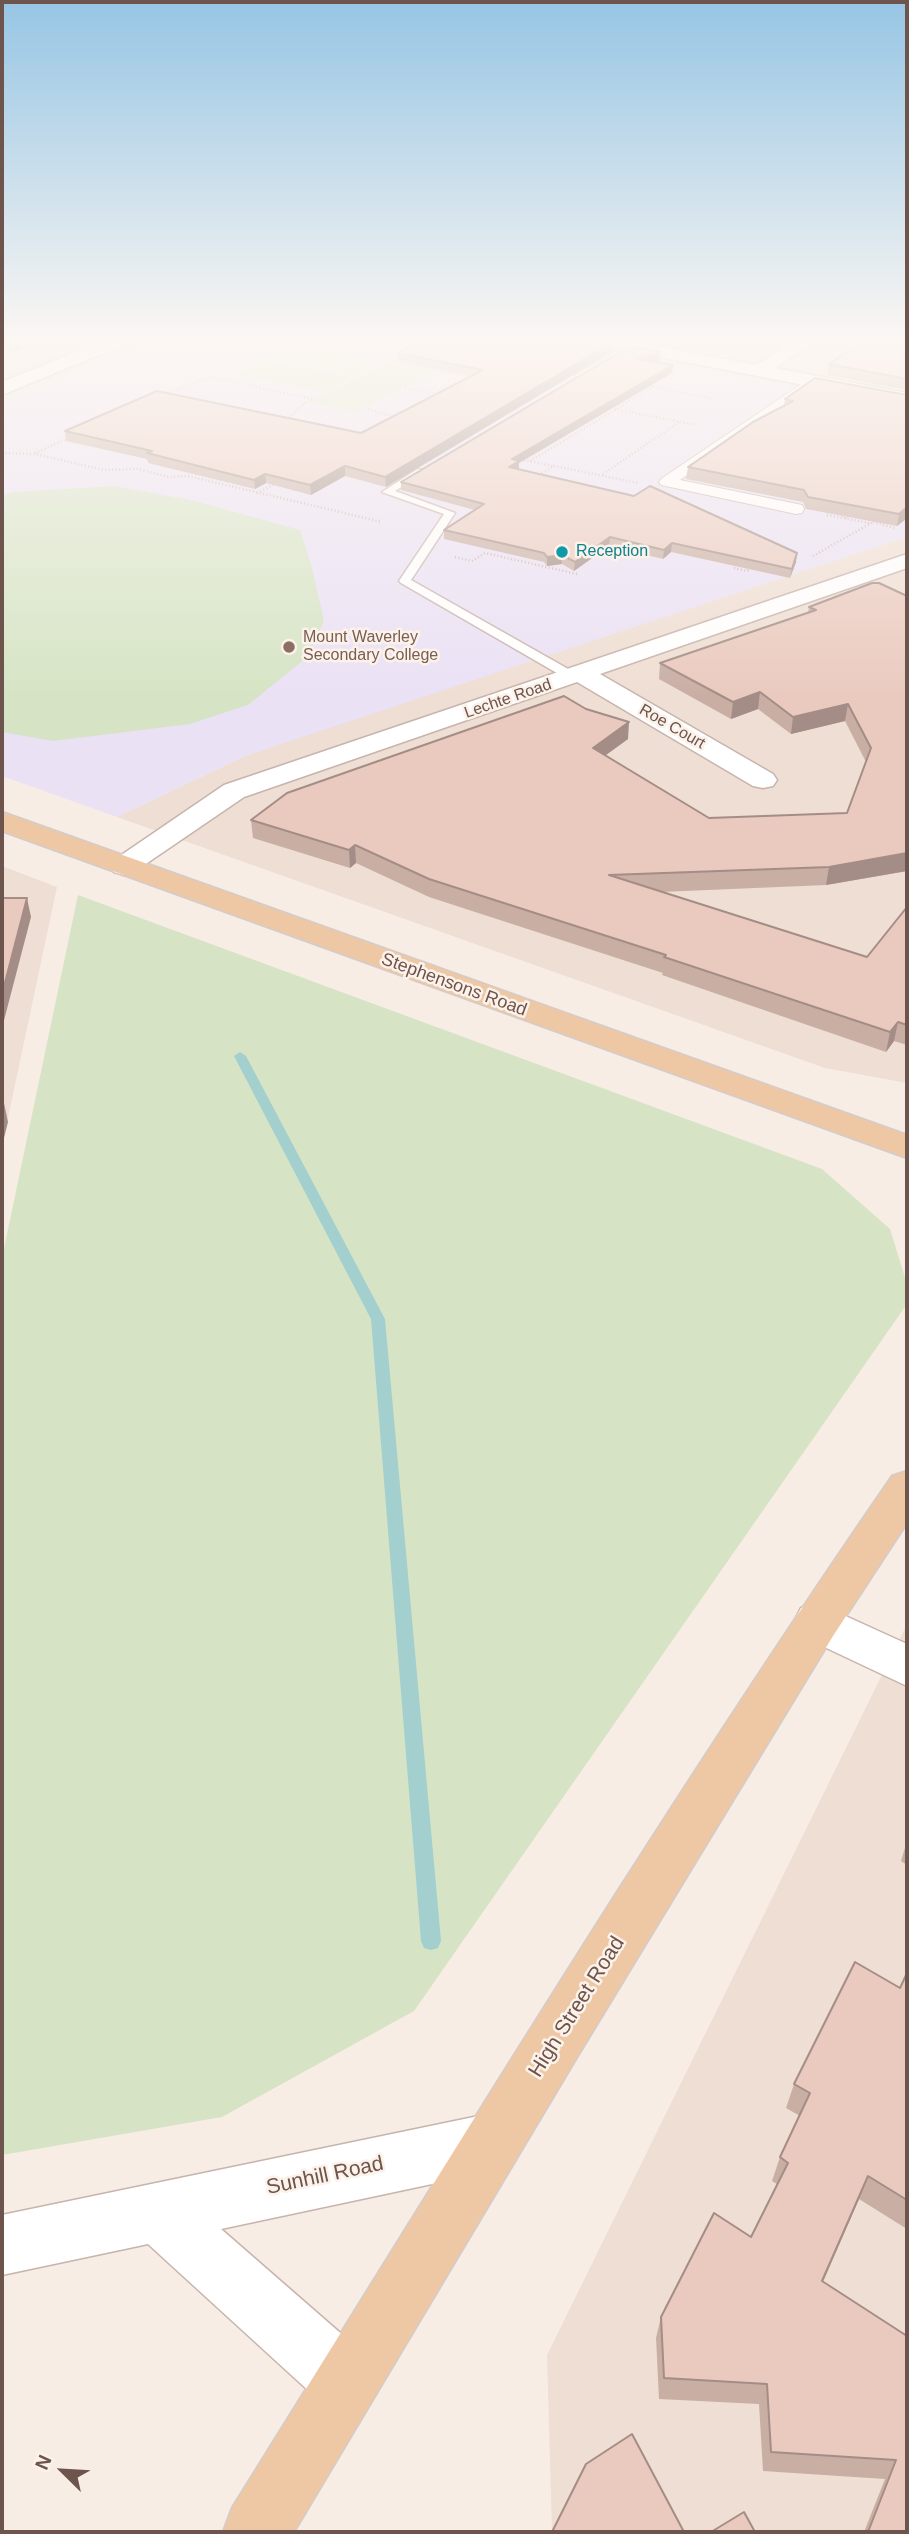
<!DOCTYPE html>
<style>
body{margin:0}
#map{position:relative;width:909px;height:2534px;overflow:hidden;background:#f8ede4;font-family:Arial,sans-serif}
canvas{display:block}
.frame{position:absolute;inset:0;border:4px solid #6d544d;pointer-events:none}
.north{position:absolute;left:28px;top:2436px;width:70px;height:70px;-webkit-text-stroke:5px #fcf2e9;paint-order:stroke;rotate:294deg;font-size:19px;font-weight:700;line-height:28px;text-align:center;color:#6d544d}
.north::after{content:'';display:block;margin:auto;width:24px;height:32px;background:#6d544d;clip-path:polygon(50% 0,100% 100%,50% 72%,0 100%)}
</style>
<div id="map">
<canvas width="909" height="2534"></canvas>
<div class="frame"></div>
<div class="north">N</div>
</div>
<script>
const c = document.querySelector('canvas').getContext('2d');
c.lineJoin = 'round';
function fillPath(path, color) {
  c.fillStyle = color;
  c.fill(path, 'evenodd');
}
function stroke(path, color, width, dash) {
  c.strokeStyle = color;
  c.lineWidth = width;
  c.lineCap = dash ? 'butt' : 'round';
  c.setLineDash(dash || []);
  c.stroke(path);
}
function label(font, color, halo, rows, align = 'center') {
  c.font = font + ' Arial,sans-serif';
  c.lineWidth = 5;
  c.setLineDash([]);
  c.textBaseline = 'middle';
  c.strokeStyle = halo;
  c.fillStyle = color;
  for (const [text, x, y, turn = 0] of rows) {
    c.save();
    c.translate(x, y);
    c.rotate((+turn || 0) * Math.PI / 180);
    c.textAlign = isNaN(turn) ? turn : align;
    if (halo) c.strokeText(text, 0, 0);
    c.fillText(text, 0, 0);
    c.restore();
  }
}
fillPath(new Path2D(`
 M 2,342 L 148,342 L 2,406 Z
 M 548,342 L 907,342 L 907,410 Z
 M 907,530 L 907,1083 L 825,1068 L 117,817 L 245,756 Z
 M 2,866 L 57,887 L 2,1146 Z
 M 907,1624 L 907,2532 L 552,2532 L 547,2355 Z`), '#efded3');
fillPath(new Path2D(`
 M 144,342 L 562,342 L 907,408 L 907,537 L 245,756 L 117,817 L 2,776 L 2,401 Z`), '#eae1f5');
fillPath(new Path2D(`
 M 331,342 L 428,342 L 402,356 Z
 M 297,344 L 384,361 L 356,375 L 268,357 Z
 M 264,360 L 352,377 L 323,392 L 234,374 Z
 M 392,361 L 439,371 L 355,412 L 306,402 Z
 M 114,486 L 191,500 L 300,530 L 312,568 L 324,621 L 307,657 L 248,705 L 190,724 L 53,741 L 2,732 L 2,496 L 13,492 Z
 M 78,895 L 822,1169 L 890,1229 L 907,1284 L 907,1304 L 414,2011 L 222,2117 L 2,2155 L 2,1258 Z`), '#d6e4c5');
fillPath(new Path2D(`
 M 240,1052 L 246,1056 L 385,1319 L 441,1941 L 438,1948 L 431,1950 L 424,1948 L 421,1941 L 371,1319 L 234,1056 Z`), '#a3cfcf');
const service = new Path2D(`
 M 631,343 L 634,344 L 634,348 L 583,378 L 575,376 Z
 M 418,469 L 427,471 L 395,491 L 455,513 L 411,580 L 577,674 L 577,680 L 569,680 L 401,583 L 399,581 L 444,514 L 382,492 Z`);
const pedestrian = new Path2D(`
 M 812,377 L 819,381 L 817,384 L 680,480 L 802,505 L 804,509 L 802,513 L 796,514 L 661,485 L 659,482 L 661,479 Z`);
const minor = new Path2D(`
 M 100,342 L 124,342 L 121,346 L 2,395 L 2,382 Z
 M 599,342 L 636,342 L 756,365 L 793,342 L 814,342 L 775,368 L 907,393 L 907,405 L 608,347 Z
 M 907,554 L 907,568 L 600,674 L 773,774 L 777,780 L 773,786 L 763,788 L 753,786 L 577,682 L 244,797 L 134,872 L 124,875 L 114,872 L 109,866 L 114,860 L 224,785 Z
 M 817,1603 L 907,1644 L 907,1686 L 801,1636 L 794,1622 L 801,1608 Z
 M 493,2113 L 514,2121 L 522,2142 L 514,2163 L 493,2171 L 221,2229 L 369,2358 L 378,2381 L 369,2404 L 346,2413 L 323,2404 L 148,2244 L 2,2275 L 2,2215 Z`);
const primary = new Path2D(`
 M 2,812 L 907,1135 L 907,1158 L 2,831 Z
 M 907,1471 L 907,1523 L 833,1636 L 576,2059 L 294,2532 L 223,2532 L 232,2508 C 448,2162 660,1812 892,1476 Z`);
stroke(service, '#c7b4ac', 3);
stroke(pedestrian, '#c7b4ac', 2);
stroke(minor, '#c7b4ac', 3);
stroke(primary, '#d3ccca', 3);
stroke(new Path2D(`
 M 401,357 L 392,361 L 474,378
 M 405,388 L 438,394 L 439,398
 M 166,394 L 210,377 L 312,399
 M 365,408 L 397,418
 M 615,409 L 696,425
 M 287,420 L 306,402
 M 2,453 L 35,454 L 104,470 L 137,469 L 170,477 L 188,476 L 382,522
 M 35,453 L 69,438
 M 524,460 L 553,466
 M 530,461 L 653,387 L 714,399
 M 603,474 L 679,422
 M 536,477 L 554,466 L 638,483
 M 257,493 L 277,483
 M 837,512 L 848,519
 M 827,515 L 870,523
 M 873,522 L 895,528
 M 813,556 L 873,522
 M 455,557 L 472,561 L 485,553 L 577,574
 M 734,568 L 747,571 L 754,566`), '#ceada3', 2.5, [1, 2.5]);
fillPath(service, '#fff');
fillPath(pedestrian, '#fff');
fillPath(minor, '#fff');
fillPath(primary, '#eec8a5');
fillPath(new Path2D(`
 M 2,342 L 40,342 L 11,353 L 2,351 Z
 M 650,342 L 714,342 L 690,350 Z
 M 907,342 L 907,390 L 827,375 L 829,364 Z
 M 630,346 L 659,360 L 654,362 L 673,365 L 672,373 L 519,463 L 519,469 L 796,562 L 790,578 L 671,552 L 663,559 L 609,546 L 574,571 L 562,564 L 547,566 L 544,562 L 444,539 L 444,530 L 475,510 L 401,490 L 401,482 Z
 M 613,351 L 386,487 L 345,476 L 311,495 L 266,483 L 255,489 L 148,463 L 147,459 L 66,441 L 65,431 L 361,433 L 470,376 L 397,361 L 397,353 Z
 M 907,395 L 907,519 L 906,519 L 897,526 L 806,509 L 803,502 L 686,479 L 688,467 L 784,405 L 785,399 Z
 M 872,583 L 907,871 L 826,885 L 661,892 L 867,957 L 907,907 L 907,1045 L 894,1041 L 886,1052 L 662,975 L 663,973 L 429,897 L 356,863 L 350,868 L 253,838 L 251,820 L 628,739 L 606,755 L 709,818 L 847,813 L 866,762 L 845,721 L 791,734 L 758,709 L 731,719 L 659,679 L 660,663 L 808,613 L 809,607 Z
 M 907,1841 L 907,1865 L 901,1861 Z
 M 907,1973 L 907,2229 L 859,2199 L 823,2282 L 907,2336 L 907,2532 L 864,2532 L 885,2479 L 763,2471 L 759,2404 L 659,2399 L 656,2338 L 661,2317 L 751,2237 L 777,2184 L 772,2181 L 780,2157 L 800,2116 L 786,2108 L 794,2084 L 900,1988 Z`), '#c9aea4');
fillPath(new Path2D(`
 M 10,342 L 40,342 L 11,353 Z
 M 614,342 L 613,351 L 386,487 L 385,477 Z
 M 691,342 L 714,342 L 690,350 Z
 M 660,352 L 659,360 L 638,367 L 639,359 Z
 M 673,365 L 672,373 L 519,463 L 519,469 L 509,467 L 512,459 Z
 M 345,466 L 345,476 L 311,495 L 310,485 Z
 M 265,474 L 266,483 L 255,489 L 254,480 Z
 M 907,507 L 906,519 L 897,526 L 899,514 Z
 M 610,537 L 609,546 L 574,571 L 575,562 Z
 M 672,543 L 671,552 L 663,559 L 664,550 Z
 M 797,553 L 796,562 L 790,578 L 792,569 Z
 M 562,555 L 562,564 L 547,566 L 547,557 Z
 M 760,692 L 758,709 L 731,719 L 733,702 Z
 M 848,704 L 845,721 L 791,734 L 793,717 Z
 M 629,722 L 628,739 L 592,765 L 593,748 Z
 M 355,845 L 356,863 L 350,868 L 349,850 Z
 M 907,853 L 907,871 L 826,885 L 829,867 Z
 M 27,898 L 31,917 L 2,1028 L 2,994 Z
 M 898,1022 L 894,1041 L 886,1052 L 890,1032 Z
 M 4,1103 L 8,1122 L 2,1146 L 2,1111 Z
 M 868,2176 L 859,2199 L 813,2303 L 822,2281 Z`), '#a48d86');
const building = new Path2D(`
 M 419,342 L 613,342 L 385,477 L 345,466 L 310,485 L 265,474 L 254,480 L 147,453 L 152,451 L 65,431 L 157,391 L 361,433 L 483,370 L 397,353 Z
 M 862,342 L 907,342 L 907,379 L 829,364 Z
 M 630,346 L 660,352 L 639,359 L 673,365 L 512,459 L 519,461 L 509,467 L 634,496 L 650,486 L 797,553 L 792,569 L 672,543 L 664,550 L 610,537 L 575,562 L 562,555 L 547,557 L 544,553 L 444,530 L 484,504 L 401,482 Z
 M 815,378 L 907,395 L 907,507 L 899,514 L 808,497 L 804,490 L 688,467 L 753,422 L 793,401 L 785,399 Z
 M 872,583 L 879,583 L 907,596 L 907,853 L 829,867 L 609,875 L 867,957 L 907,907 L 907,1025 L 898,1022 L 890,1032 L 664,957 L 666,955 L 429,879 L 355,845 L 349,850 L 251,820 L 287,793 L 564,696 L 586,709 L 629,722 L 593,748 L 709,818 L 847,813 L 871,748 L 848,704 L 793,717 L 760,692 L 733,702 L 660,663 L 816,610 L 809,607 Z
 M 2,898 L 27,898 L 2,994 Z
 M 855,1962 L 900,1988 L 907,1973 L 907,2200 L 868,2176 L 822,2281 L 907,2336 L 907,2532 L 868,2532 L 896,2460 L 771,2452 L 767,2384 L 664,2378 L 661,2317 L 714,2213 L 751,2237 L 788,2163 L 780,2157 L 810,2093 L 794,2084 Z
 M 632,2434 L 684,2532 L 552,2532 L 586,2464 Z
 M 744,2512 L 755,2532 L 711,2532 Z`);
fillPath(building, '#eacabf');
stroke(building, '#a48d86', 2);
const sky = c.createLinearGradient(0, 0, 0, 697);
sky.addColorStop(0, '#96c5e4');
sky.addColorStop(0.49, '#fcf7f3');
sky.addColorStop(1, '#fcf7f300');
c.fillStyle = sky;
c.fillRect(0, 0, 909, 697);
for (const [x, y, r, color] of [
 [562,552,7,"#0f9aa8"],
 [289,647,7,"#8d6e63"]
]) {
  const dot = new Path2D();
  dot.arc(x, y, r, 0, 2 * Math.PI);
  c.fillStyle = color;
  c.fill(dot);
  stroke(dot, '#fcf2e9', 2.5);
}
label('16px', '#0d838f', '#fcf2e9', [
 ["Reception",576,552]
], 'left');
label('16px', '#785e54', '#fcf2e9', [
 ["Mount Waverley",303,638],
 ["Secondary College",303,656]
], 'left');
label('16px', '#6d544d', '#fcf2e9', [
 ["Lechte Road",508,699,-19],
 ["Roe Court",672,727,30]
]);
label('18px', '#6d544d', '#fcf2e9', [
 ["Stephensons Road",454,985,20]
]);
label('21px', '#6d544d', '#fcf2e9', [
 ["High Street Road",577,2007,-58],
 ["Sunhill Road",325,2176,-12]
]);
</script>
